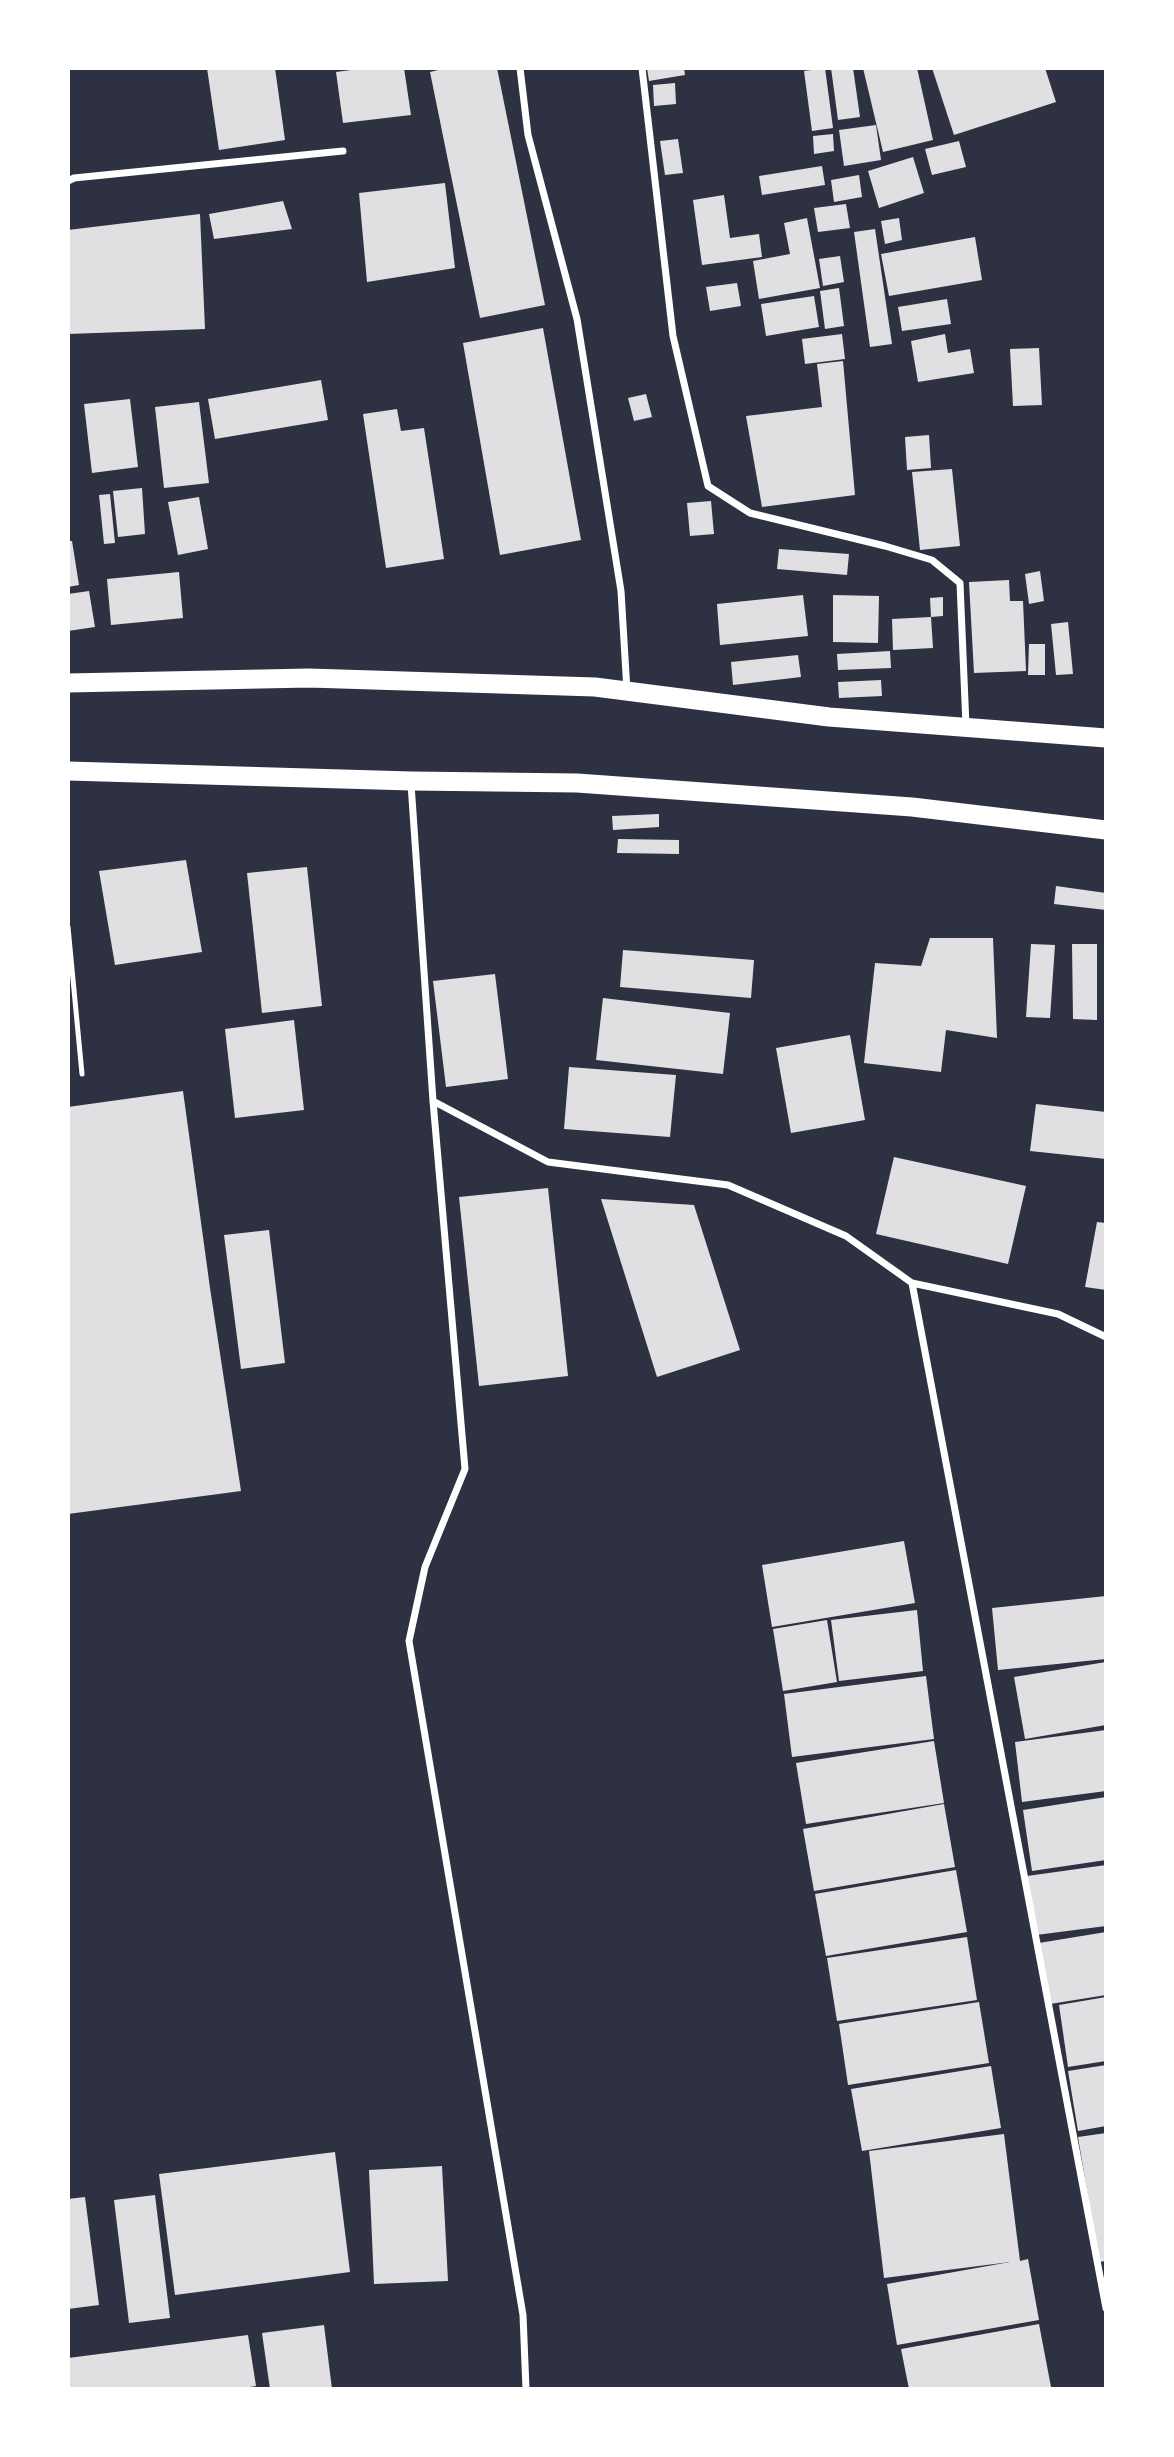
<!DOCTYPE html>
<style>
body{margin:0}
#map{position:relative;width:1174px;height:2457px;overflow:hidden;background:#2d3142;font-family:Helvetica,sans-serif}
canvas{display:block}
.frame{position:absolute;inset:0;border:70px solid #fff;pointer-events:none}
</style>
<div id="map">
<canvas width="1174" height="2457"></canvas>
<div class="frame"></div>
</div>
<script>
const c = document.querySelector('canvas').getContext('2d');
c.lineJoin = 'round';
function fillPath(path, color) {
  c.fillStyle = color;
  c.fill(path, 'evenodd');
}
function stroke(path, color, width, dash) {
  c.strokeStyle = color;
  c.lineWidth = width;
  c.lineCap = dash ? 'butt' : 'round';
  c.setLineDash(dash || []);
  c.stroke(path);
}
fillPath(new Path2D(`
 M 207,68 L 275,68 L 285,140 L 219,150 Z
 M 366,68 L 404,68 L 411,115 L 343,123 L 336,72 Z
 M 447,68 L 497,68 L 545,305 L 480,318 L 430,72 Z
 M 647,68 L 684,68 L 685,75 L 649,81 Z
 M 825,68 L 833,128 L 812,131 L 804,71 Z
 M 831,68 L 853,68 L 860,117 L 838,120 Z
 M 863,68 L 917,68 L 933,140 L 883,152 Z
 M 932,68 L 1045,68 L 1056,102 L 954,135 Z
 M 675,83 L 676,104 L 654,106 L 653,85 Z
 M 876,125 L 881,160 L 844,166 L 839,130 Z
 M 833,134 L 834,151 L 814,154 L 813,136 Z
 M 678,139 L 683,173 L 665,175 L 660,141 Z
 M 959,141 L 966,167 L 932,175 L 925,149 Z
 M 913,157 L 924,193 L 879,208 L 868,171 Z
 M 822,166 L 825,185 L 762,195 L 759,176 Z
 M 859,175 L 862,197 L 834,202 L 831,180 Z
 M 445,183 L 455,268 L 367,282 L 359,193 Z
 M 724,195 L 730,238 L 759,234 L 762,257 L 702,265 L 693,200 Z
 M 283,201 L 292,229 L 214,239 L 209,214 Z
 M 846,204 L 850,228 L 818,232 L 814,208 Z
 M 200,214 L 205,329 L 68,334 L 68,230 Z
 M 807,218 L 820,288 L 759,299 L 753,261 L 790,254 L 784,223 Z
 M 899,218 L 902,240 L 885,244 L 881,221 Z
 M 875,229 L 892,344 L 870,347 L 854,232 Z
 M 975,237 L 982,280 L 889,296 L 881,254 Z
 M 840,256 L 844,282 L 823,286 L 819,259 Z
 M 737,283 L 741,306 L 710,311 L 706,287 Z
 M 839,288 L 844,326 L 825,329 L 820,291 Z
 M 814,296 L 819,327 L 766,336 L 761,304 Z
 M 947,299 L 951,324 L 902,331 L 898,307 Z
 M 543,328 L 581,540 L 500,555 L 463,343 Z
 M 842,334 L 845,359 L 805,364 L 802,339 Z
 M 945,334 L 948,353 L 970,349 L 974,373 L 918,382 L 911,341 Z
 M 1039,348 L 1042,405 L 1013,406 L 1010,349 Z
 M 843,361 L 855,495 L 762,507 L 746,416 L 822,407 L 817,364 Z
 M 321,380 L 328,420 L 215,439 L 208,399 Z
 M 646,394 L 652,417 L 634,421 L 628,398 Z
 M 130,399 L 138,467 L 92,473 L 84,404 Z
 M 199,402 L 209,483 L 164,488 L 155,407 Z
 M 397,409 L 401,431 L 424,428 L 444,559 L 386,568 L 363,414 Z
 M 929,435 L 931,468 L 907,470 L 905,437 Z
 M 952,469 L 960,546 L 920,550 L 912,472 Z
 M 142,488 L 145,534 L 118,537 L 113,491 Z
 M 110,494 L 115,543 L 104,544 L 99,495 Z
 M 199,497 L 208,549 L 178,555 L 168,502 Z
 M 711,501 L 714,534 L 690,536 L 687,503 Z
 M 68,541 L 72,541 L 79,585 L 68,587 Z
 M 779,549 L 849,554 L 847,575 L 777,569 Z
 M 1040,571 L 1044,601 L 1029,604 L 1025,574 Z
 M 179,572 L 183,618 L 111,625 L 107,579 Z
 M 1009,580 L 1010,601 L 1023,601 L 1026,671 L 974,673 L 969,582 Z
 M 89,591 L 95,627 L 68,631 L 68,594 Z
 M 803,595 L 808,636 L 720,645 L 717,604 Z
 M 833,595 L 879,596 L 878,643 L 833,642 Z
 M 943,597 L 943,616 L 931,617 L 930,598 Z
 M 931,617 L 933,648 L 893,650 L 892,619 Z
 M 1068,622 L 1073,674 L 1056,675 L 1051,624 Z
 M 1029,644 L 1045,644 L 1045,675 L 1028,675 Z
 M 890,651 L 891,668 L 838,670 L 837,654 Z
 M 798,655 L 801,677 L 733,685 L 731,662 Z
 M 881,680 L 882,696 L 839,698 L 838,682 Z
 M 659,814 L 659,827 L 613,830 L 612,816 Z
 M 618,839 L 679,840 L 679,854 L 617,853 Z
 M 186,860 L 202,952 L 115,965 L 99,871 Z
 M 307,867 L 322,1006 L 262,1013 L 247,873 Z
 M 1056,886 L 1106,893 L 1106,910 L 1054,904 Z
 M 930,938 L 993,938 L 997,1038 L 946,1030 L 941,1072 L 864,1063 L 875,963 L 921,966 Z
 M 1031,944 L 1055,945 L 1050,1018 L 1026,1017 Z
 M 1072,944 L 1097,944 L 1097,1020 L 1073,1019 Z
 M 623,950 L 754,960 L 751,998 L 620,987 Z
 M 495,974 L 508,1079 L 446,1087 L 433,981 Z
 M 603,998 L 730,1013 L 723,1074 L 596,1060 Z
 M 294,1020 L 304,1110 L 235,1118 L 225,1029 Z
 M 850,1035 L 865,1120 L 791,1133 L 776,1048 Z
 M 569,1067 L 676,1075 L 670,1137 L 564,1129 Z
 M 183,1091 L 210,1288 L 241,1491 L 68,1514 L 68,1107 Z
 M 1036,1104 L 1106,1112 L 1106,1159 L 1030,1151 Z
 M 894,1157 L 1026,1186 L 1008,1264 L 876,1234 Z
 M 548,1188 L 568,1376 L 479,1386 L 459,1197 Z
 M 601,1199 L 694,1205 L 740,1350 L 657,1377 Z
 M 1097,1222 L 1106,1223 L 1106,1290 L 1085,1287 Z
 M 269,1230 L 285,1363 L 241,1369 L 224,1235 Z
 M 904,1541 L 915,1603 L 772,1627 L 762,1565 Z
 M 1106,1596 L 1106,1659 L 998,1670 L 992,1608 Z
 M 917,1610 L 923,1671 L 839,1681 L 831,1620 Z
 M 827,1620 L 837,1682 L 783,1691 L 773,1629 Z
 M 1106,1662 L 1106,1725 L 1025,1739 L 1014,1677 Z
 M 926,1676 L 934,1739 L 792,1757 L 784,1694 Z
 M 1106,1730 L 1106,1791 L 1022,1802 L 1015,1742 Z
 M 934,1741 L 944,1803 L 806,1824 L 796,1763 Z
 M 1106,1797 L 1106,1860 L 1032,1871 L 1023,1810 Z
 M 944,1804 L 955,1867 L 814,1891 L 803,1829 Z
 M 1106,1865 L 1106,1926 L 1036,1935 L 1027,1876 Z
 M 956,1870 L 967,1932 L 826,1956 L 815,1894 Z
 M 1106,1932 L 1106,1995 L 1050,2004 L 1039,1943 Z
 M 967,1937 L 977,2000 L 837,2021 L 827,1958 Z
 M 1106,1997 L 1106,2061 L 1068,2067 L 1059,2005 Z
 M 979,2002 L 989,2063 L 848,2085 L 839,2024 Z
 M 1106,2065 L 1106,2126 L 1078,2131 L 1068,2071 Z
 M 991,2066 L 1001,2128 L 862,2151 L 851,2089 Z
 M 1106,2133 L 1106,2261 L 1099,2262 L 1078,2137 Z
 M 1004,2134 L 1020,2261 L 1028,2259 L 1039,2320 L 897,2345 L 887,2284 L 1010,2262 L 884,2278 L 869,2151 Z
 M 335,2152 L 350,2272 L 175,2295 L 159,2174 Z
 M 442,2166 L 448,2281 L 374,2284 L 369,2170 Z
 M 155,2195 L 170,2318 L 129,2323 L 114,2200 Z
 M 85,2197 L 99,2305 L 68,2309 L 68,2199 Z
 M 1039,2324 L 1051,2387 L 1039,2389 L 909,2389 L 901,2349 Z
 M 324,2325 L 332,2389 L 270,2389 L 262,2333 Z
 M 248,2335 L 256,2386 L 237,2389 L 68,2389 L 68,2358 Z`), '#e0e0e3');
stroke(new Path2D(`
 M 68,927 L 82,1074`), '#fff', 5);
stroke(new Path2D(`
 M 520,68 L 528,135 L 577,319 L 621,591 L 627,691
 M 642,68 L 673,336 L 708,486 L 750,513 L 885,546 L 932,560 L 960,583 L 966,726
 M 68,181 L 74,178 L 343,151
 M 411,784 L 433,1101 L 465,1469 L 425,1567 L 409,1641 L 523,2315 L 526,2389
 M 433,1101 L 548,1162 L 728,1185 L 846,1236 L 912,1283 L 1058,1314 L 1106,1337
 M 912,1283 L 1106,2308`), '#fff', 7);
stroke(new Path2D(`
 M 68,683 L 309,678 L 595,687 L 829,717 L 1106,738
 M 68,771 L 411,781 L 577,783 L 912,807 L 1106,830`), '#fff', 19);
</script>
